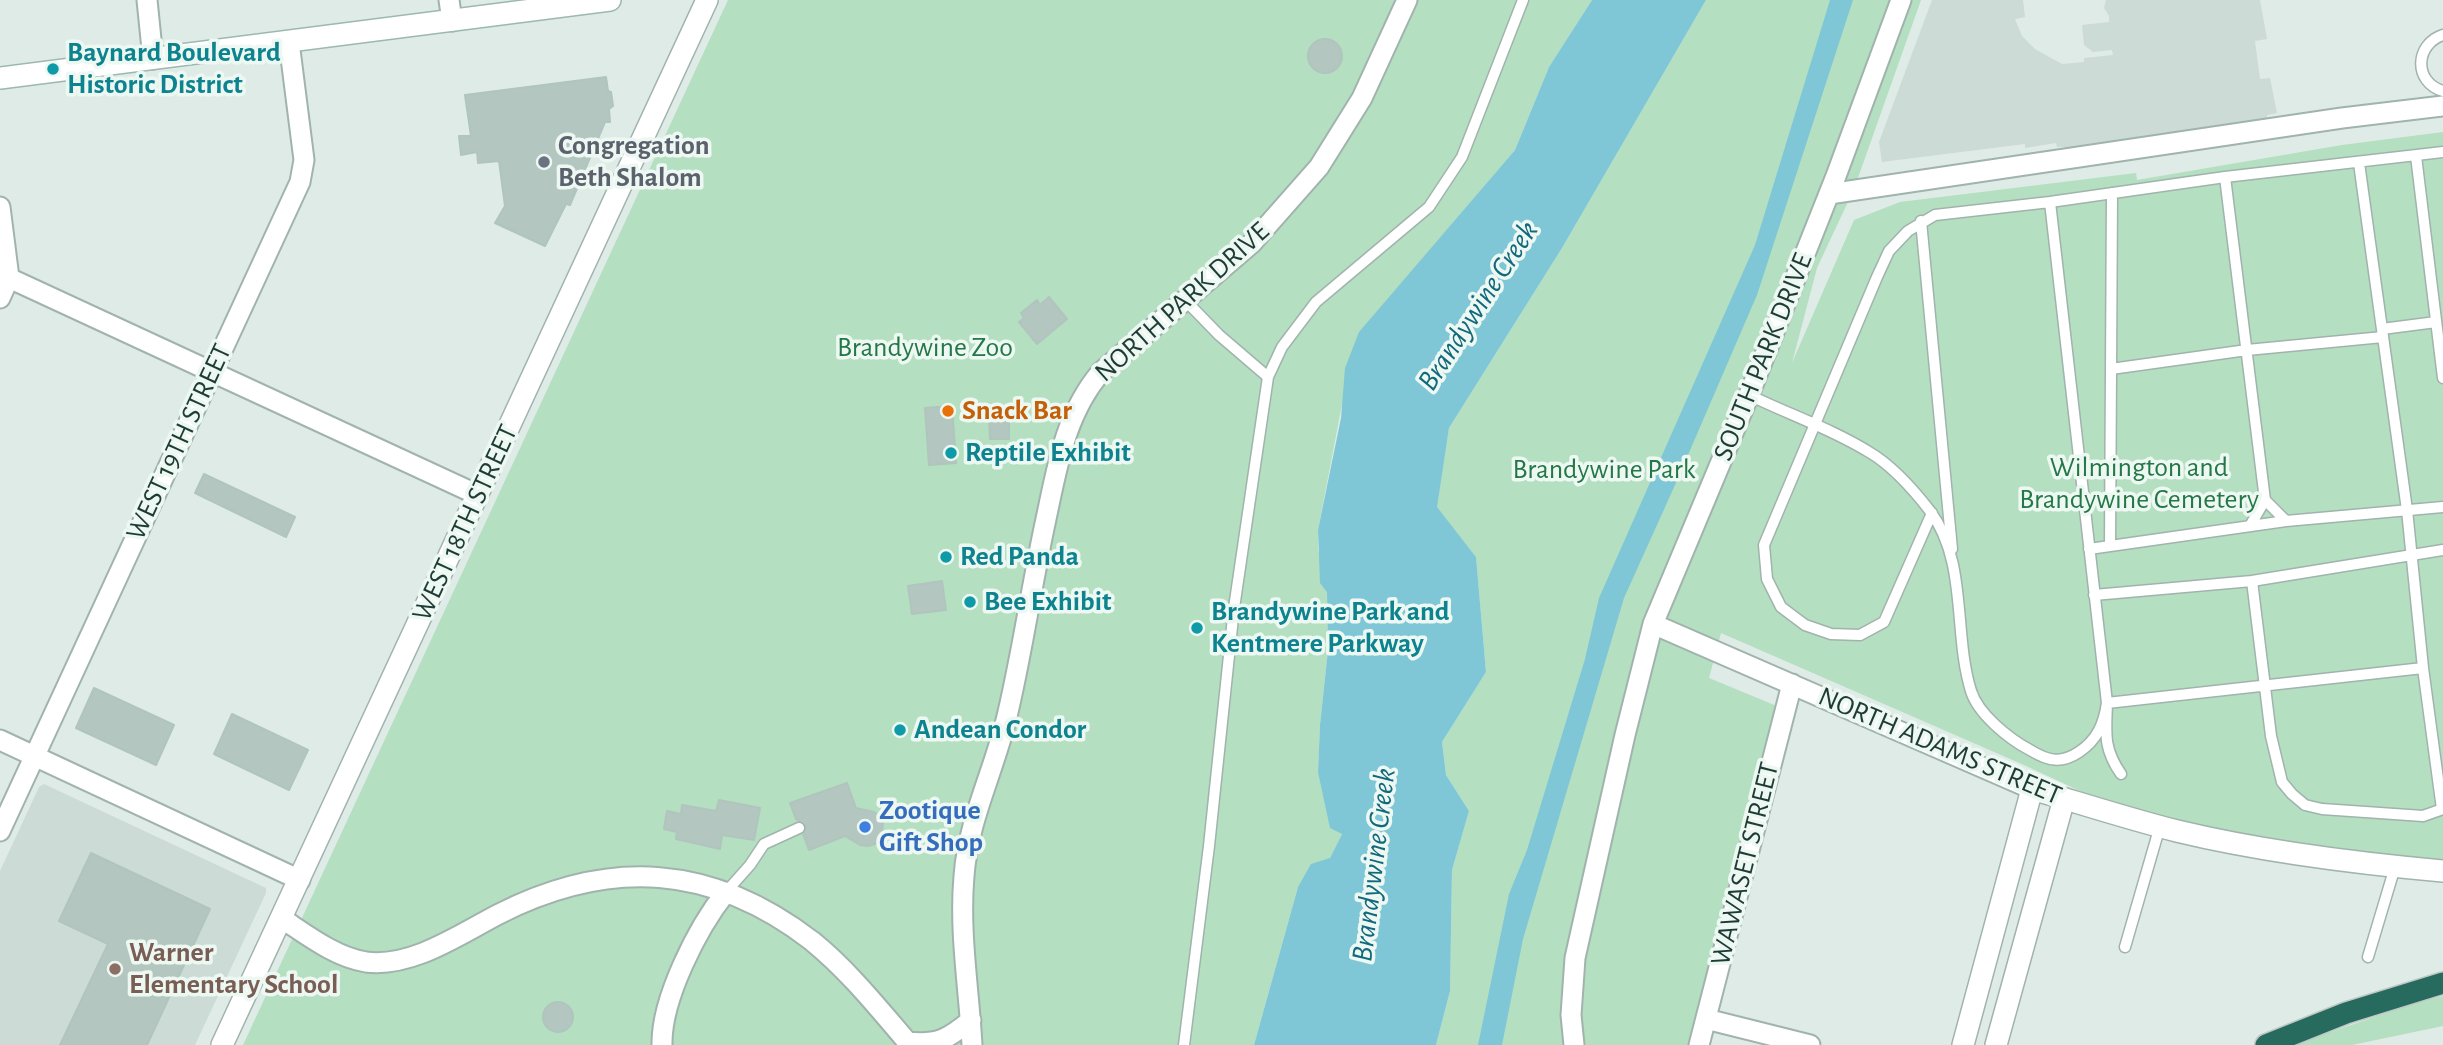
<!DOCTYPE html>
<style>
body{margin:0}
canvas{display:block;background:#deebe6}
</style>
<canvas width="2443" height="1045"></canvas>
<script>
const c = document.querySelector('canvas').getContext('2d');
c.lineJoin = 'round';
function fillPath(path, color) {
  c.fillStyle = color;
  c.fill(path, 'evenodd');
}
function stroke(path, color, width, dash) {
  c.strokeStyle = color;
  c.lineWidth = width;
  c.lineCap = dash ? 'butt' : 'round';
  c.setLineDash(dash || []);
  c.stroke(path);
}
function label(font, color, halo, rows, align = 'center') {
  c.font = font + ' "Alegreya Sans",sans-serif';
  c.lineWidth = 7;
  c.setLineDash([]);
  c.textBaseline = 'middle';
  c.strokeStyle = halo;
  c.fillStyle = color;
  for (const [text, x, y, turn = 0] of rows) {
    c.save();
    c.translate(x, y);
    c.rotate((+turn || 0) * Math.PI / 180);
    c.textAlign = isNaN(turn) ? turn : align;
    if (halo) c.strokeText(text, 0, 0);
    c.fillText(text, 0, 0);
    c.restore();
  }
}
fillPath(new Path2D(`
 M 1932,0 L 2023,0 L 2025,17 L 2015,19 L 2022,36 L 2035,49 L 2062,64 L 2084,62 L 2084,58 L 2113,55 L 2112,50 L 2093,52 L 2084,45 L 2082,25 L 2109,22 L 2109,16 L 2104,8 L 2106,0 L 2260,0 L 2267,39 L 2255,41 L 2260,79 L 2270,78 L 2277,113 L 2267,115 L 2267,120 L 2066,149 L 2064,147 L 2057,147 L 2056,143 L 2025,148 L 2025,144 L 1882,162 L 1879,142 Z
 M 44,784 L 266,888 L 266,893 L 195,1045 L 0,1045 L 0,871 L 39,787 Z`), '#ccdbd5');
fillPath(new Path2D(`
 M 728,0 L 1592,0 L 1549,67 L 1515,150 L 1360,332 L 1343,399 L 1318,530 L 1318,549 L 1327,592 L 1328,650 L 1320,725 L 1318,772 L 1342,834 L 1330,858 L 1298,887 L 1254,1045 L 243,1045 Z
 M 1706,0 L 1921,0 L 1854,189 L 1817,268 L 1792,363 L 1854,220 L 1900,202 L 2136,173 L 2137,180 L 2342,145 L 2443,132 L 2443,868 L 2367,860 L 2121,810 L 2024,765 L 1721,633 L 1709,678 L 1784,709 L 1699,1045 L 1436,1045 L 1450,991 L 1452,870 L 1469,811 L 1446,775 L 1442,742 L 1486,672 L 1476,557 L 1436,507 L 1449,428 L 1562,248 Z
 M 2443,996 L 2443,1026 L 2352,1045 L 2293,1045 L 2415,1003 Z`), '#b4dfc1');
fillPath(new Path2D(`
 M 1592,0 L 1706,0 L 1562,248 L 1449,428 L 1437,507 L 1476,557 L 1486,672 L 1442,742 L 1446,775 L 1469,811 L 1452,870 L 1450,991 L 1436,1045 L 1254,1045 L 1298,887 L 1311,864 L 1330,858 L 1342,834 L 1330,828 L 1318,772 L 1320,725 L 1328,650 L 1327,592 L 1320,583 L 1318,530 L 1341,418 L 1345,368 L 1359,332 L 1515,150 L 1549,67 Z
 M 1830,0 L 1853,0 L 1757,295 L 1675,485 L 1624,598 L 1523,939 L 1502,1045 L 1478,1045 L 1509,894 L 1527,850 L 1585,659 L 1599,598 L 1755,245 Z`), '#7fc7d7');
const building = new Path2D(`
 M1308 56a17 17 0 1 1 34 0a17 17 0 1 1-34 0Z
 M 606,77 L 608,91 L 611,92 L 613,106 L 609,109 L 610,122 L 605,122 L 570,205 L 566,204 L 545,246 L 495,223 L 505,206 L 499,161 L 478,163 L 477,152 L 461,155 L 459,136 L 471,136 L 465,95 Z
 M 1049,297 L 1067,319 L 1037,344 L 1019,322 L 1024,318 L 1021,313 L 1037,300 L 1040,305 Z
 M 952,406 L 956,463 L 929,465 L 925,408 Z
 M 1009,415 L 1009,439 L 990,439 L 989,416 Z
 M 204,474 L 295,517 L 286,537 L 195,493 Z
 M 942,581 L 946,610 L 912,614 L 908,586 Z
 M 94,688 L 174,725 L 156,765 L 76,728 Z
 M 232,714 L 308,750 L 289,790 L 214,754 Z
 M 847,783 L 856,808 L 874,812 L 880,816 L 883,823 L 881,839 L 875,844 L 868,846 L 860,845 L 845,836 L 809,850 L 803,834 L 806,826 L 796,819 L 790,803 Z
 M 719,800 L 760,808 L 754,840 L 722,835 L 720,849 L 676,839 L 677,832 L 664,829 L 667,811 L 681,814 L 682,805 L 716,811 Z
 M 91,853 L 210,909 L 147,1045 L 60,1045 L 108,944 L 59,921 Z
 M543 1017a15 15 0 1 1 30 0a15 15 0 1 1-30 0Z`);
fillPath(building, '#b3c6bf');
stroke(building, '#b0c5bd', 2);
const service = new Path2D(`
 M 2443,35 C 2415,44 2413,82 2443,91
 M 2416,156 L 2443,378
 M 2359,163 L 2407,510 L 2423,668 L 2442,809
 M 2225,177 L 2265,500
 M 1921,221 L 1952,549
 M 1185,300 L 1219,335 L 1268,377
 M 2382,329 L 2436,322
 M 2111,369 L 2247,350 L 2383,337
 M 1749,395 C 1788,414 1832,429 1869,452 C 1893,466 1913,489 1930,511 C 1968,562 1953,633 1971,691 C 1978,714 2009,739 2030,750 C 2048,761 2061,764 2079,752 C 2097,740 2104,724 2107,703 L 2050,202
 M 1932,513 L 1884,622 L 1860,635 L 1831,634 L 1805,625 L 1781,607 L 1767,579 L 1764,545 L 1877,277 L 1889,251 L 1908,231 L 1935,215 L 2050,202 L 2225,177 L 2443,152
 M 2250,526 L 2265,500 L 2286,521
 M 2110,546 L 2112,193
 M 2089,549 L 2286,521 L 2443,507
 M 2252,581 L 2271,736 L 2282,782 L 2292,794 L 2305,805 L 2322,809 L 2423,816 L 2443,809
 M 2094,595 L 2252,581 L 2443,550
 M 2121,774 C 2103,748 2106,733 2107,703 L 2423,668
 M 726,892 L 750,865 L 764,844 L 799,828
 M 2125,947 L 2160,826
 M 2368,957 L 2395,867
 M 1184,1045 L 1209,846 L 1234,608 L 1268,377 L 1282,347 L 1316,302 L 1429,207 L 1462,157 L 1523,0`);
const minor = new Path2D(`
 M 147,0 L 153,59
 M 449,0 L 452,21
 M 1829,194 L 2342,118 L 2443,106
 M 0,207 L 9,278 L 0,298
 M 9,278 L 478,495
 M 1653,624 L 2032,789
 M 0,740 L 300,880
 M 0,831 L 300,182 L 304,160 L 289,42
 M 281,918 C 307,935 335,957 366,962 C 412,968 460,934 499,914 C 610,858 712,864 812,941 C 849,971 879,1009 910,1045
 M 1706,1019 L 1810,1045
 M 908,1042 C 938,1045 948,1039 971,1020
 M 662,1045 C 661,999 698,927 726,892
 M 972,1045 C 969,989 959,932 964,876 C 968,819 996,767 1008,712 C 1023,648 1032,583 1046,519 C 1057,468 1065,414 1101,372 L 1252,243 L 1319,167 L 1362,98 L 1407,0
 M 1574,1045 L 1571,1015 L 1575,958 L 1625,735 L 1653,624 L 1749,395 L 1836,176 L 1901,0
 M 1699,1045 L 1792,684`);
const tertiary = new Path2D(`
 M 222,1045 L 707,0
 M 1963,1045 L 2032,789 C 2080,803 2129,819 2177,831 C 2264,852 2354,863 2443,871
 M 1996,1045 L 2064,799`);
const secondary = new Path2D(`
 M 0,78 L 610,0`);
const motorway = new Path2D(`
 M 2266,1045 L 2346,1013 L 2443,983`);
stroke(service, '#a1b3ad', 13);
stroke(minor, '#a1b3ad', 23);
stroke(tertiary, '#a1b3ad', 24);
stroke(secondary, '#9cb8af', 24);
stroke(motorway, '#c0c8c6', 24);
stroke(service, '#fff', 10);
stroke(minor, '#fff', 19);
stroke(tertiary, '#fff', 21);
stroke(secondary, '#fff', 21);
stroke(motorway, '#276b5f', 21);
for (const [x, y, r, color] of [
 [53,69,7,"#0f9aa8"],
 [544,162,7,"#6b7280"],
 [948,411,7,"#e8710a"],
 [951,453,7,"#0f9aa8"],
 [946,557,7,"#0f9aa8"],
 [970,602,7,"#0f9aa8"],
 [1197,628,7,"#0f9aa8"],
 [900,730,7,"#0f9aa8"],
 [865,827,7,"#3f7fe0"],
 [115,969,7,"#8d6e63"]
]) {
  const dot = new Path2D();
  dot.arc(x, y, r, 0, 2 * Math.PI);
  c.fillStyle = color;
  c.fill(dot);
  stroke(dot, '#eef8f3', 2.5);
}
label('bold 28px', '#0d838f', '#eef8f3', [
 ["Baynard Boulevard",67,53],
 ["Historic District",67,85],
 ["Reptile Exhibit",965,453],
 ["Red Panda",960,557],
 ["Bee Exhibit",984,602],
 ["Brandywine Park and",1211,612],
 ["Kentmere Parkway",1211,644],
 ["Andean Condor",914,730]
], 'left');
label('bold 28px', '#5b616d', '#eef8f3', [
 ["Congregation",558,146],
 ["Beth Shalom",558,178]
], 'left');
label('28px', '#1e3c35', '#eef8f3', [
 ["NORTH PARK DRIVE",1182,302,-42],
 ["SOUTH PARK DRIVE",1763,357,-68],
 ["WEST 19TH STREET",179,442,-65],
 ["WEST 18TH STREET",465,523,-65],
 ["NORTH ADAMS STREET",1940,746,23],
 ["WAWASET STREET",1745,864,-76]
]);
label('28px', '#247746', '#eef8f3', [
 ["Brandywine Zoo",925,348],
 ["Wilmington and",2139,468],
 ["Brandywine Cemetery",2139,500],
 ["Brandywine Park",1604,470]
]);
label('bold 28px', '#c56008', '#eef8f3', [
 ["Snack Bar",962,411]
], 'left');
label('bold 28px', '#366cbe', '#eef8f3', [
 ["Zootique",879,811],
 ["Gift Shop",879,843]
], 'left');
label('bold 28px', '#785e54', '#eef8f3', [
 ["Warner",129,953],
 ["Elementary School",129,985]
], 'left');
label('italic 30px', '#12697e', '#eef8f3', [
 ["Brandywine Creek",1478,306,-57],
 ["Brandywine Creek",1374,865,-83]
]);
</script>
